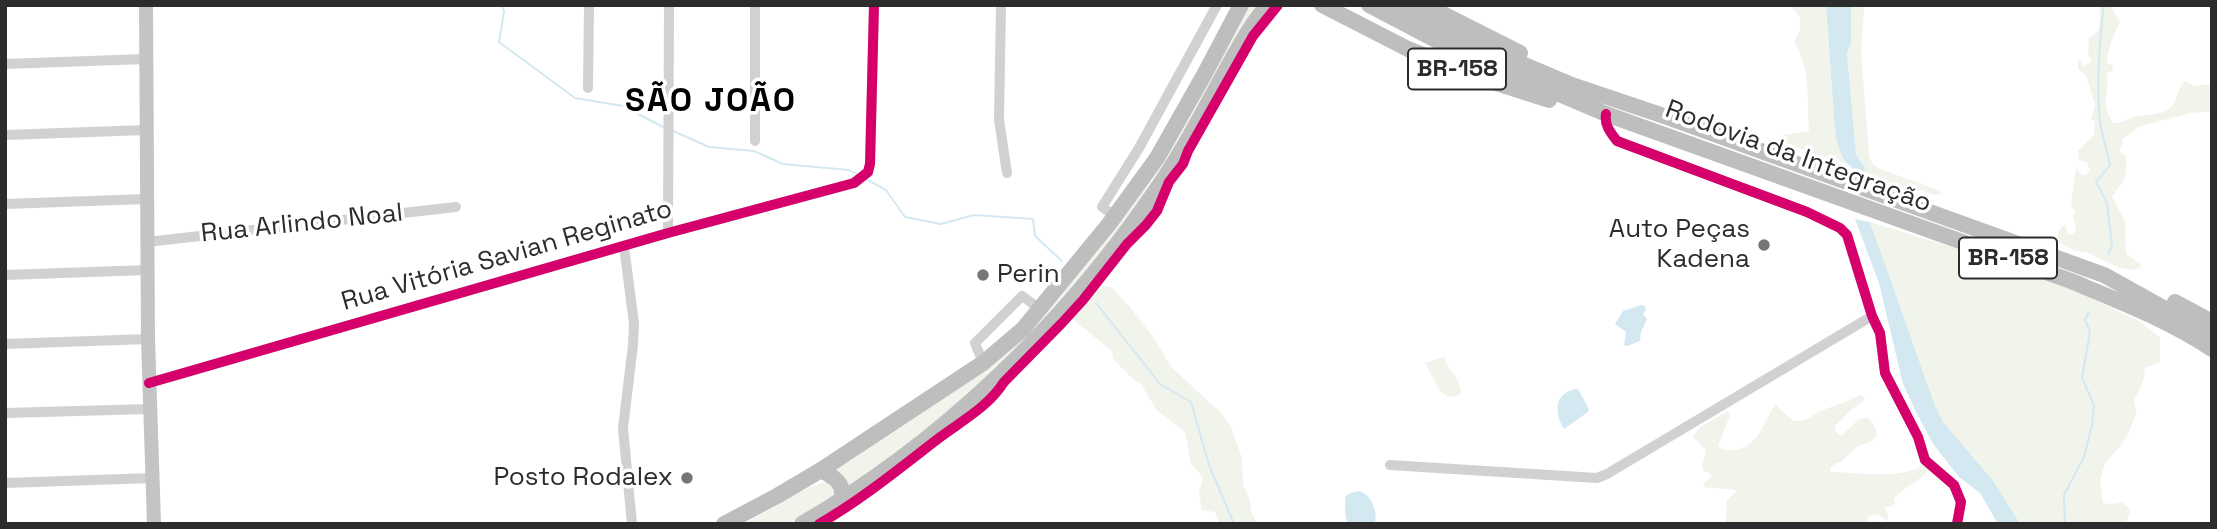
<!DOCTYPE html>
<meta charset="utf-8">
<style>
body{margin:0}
#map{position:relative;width:2217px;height:529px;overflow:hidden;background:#fff;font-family:"Space Grotesk",sans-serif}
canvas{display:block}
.frame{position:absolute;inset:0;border:7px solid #2c2c2c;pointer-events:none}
</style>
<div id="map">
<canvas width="2217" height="529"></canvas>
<div class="frame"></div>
</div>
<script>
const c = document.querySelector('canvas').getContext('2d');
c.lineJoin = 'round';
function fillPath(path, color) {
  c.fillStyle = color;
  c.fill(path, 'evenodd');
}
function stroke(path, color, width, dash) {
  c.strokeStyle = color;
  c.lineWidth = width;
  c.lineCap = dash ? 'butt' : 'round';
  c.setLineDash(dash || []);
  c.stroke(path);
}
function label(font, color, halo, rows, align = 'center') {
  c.font = font + ' "Space Grotesk",sans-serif';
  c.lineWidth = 7;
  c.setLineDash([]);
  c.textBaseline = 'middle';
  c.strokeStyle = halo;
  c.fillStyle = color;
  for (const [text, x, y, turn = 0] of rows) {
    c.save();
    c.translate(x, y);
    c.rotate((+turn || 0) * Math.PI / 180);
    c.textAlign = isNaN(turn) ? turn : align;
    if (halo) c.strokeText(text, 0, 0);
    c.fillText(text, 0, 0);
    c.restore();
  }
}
fillPath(new Path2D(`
 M 1246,5 L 1258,5 L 1188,126 L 1137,208 L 1060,305 L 978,388 L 847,490 C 847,480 843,471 832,470 L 969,377 L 1091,255 Z
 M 1789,5 L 1826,5 L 1835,132 L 1839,152 L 1848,166 L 1837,159 L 1819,156 L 1781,141 L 1784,135 L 1809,131 C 1807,102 1811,67 1794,42 L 1800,30 L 1800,17 Z
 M 1851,5 L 1863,5 L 1864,9 L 1861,51 L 1869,156 L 1872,163 L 1878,168 L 1940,191 L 1942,194 L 1934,195 L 1915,188 L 1904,189 L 1864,176 L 1865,168 L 1856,154 L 1847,53 L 1851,44 Z
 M 2100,5 L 2110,5 L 2120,22 C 2113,35 2108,48 2107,63 L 2112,65 L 2113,70 L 2107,74 C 2109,96 2100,102 2113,123 C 2122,124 2126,119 2134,117 C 2146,114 2163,116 2172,106 C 2177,100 2177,90 2185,81 L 2194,86 L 2212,84 L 2212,111 L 2190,113 L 2138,127 L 2122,140 L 2123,144 L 2119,151 L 2127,157 L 2125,178 L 2112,197 L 2125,221 L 2126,254 L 2141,264 L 2140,268 L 2131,270 L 2120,268 L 2086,252 L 2076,251 L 2056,241 L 2060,229 L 2065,225 L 2068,234 L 2073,234 L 2076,230 L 2073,216 L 2076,212 L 2071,204 L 2076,168 L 2081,174 L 2086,175 L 2090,171 L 2087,162 L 2079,160 L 2078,151 L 2094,135 L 2095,122 L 2091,119 L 2095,105 L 2086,75 L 2078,69 L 2078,60 L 2080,59 L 2083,66 L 2092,62 L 2088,53 L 2089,38 L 2099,30 Z
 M 1870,222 L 1997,261 L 2087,296 L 2137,320 L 2160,337 L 2160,362 L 2145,368 C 2144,374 2144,381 2141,387 C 2136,396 2131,400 2137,410 L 2130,430 L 2121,445 L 2105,463 L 2100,480 L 2103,503 L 2111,504 L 2122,502 L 2130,510 L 2126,524 L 2020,524 L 1943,422 L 1935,407 Z
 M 1102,286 L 1111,287 L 1129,306 L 1154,338 L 1171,367 L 1221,413 L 1231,427 L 1242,458 L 1243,485 L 1249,498 L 1251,511 L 1257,524 L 1219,524 L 1215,512 L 1202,510 L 1199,493 L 1203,477 L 1191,464 L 1185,432 L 1156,409 L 1141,384 L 1134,380 L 1113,359 L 1112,351 L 1072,319 Z
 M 1444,357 C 1447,370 1461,378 1461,393 L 1457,396 L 1448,397 L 1440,391 L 1425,363 Z
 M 1860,395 L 1865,399 C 1861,404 1856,406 1851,410 C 1845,415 1841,421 1835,426 L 1835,431 L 1841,436 L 1859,419 L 1867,417 L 1875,427 L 1877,435 L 1871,442 L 1859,445 L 1840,463 L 1836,463 L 1830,468 L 1831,472 C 1854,472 1909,481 1924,463 L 1929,469 C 1920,482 1904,486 1894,499 L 1895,503 L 1892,506 L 1884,507 L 1888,514 L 1888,522 L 1878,514 L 1869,516 L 1866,524 L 1726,524 L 1727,500 L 1738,490 C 1727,490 1715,486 1705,488 L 1703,484 L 1712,476 L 1709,472 L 1704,471 L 1702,467 L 1706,450 L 1693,437 L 1700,427 L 1728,411 L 1730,415 L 1718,446 C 1723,451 1726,451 1734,450 C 1757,449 1765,421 1775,404 L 1793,421 C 1813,421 1808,416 1823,410 C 1836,405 1848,401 1860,395 Z
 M 827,481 L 835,491 L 833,496 L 788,524 L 744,524 L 808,488 Z`), '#f0f4ea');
fillPath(new Path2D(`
 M 1826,5 L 1851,5 L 1851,44 L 1847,53 L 1856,154 L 1865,168 L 1864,176 C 1842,162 1840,157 1835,132 Z
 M 1855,219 L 1870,222 L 1935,406 L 1943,422 L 1993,481 L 2020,524 L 1998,524 L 1980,493 L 1959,477 L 1933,444 L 1916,412 L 1903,384 L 1879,283 Z
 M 1641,305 L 1645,306 L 1646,310 L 1643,314 L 1647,319 L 1641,332 L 1640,341 L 1627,346 L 1624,345 L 1626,332 L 1615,324 L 1623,311 Z
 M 1578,389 L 1589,409 L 1588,412 L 1564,429 C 1553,412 1555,391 1578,389 Z
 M 1359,491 C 1372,495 1378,511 1375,524 L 1349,524 C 1343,516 1346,507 1345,497 L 1350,493 Z`), '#d4e8f2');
stroke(new Path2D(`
 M 502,5 L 504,12 L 499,42 L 575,98 L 623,106 L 663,127
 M 2104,5 C 2099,44 2096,82 2100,122 C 2102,136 2107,151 2110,165 L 2096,182 L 2107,203 L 2112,246 L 2108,254
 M 671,130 L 709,147 L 754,151 L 783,164 L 849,170 L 858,175
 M 866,179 L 886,190 L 905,217 L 941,224 L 974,215 L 1033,219 L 1035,236 L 1062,261
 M 1096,303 L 1160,384 L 1191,402 L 1209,465 L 1234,524
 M 2065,524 L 2064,495 L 2084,457 L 2092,425 L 2094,405 L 2082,378 L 2090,332 L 2085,320 L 2089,312`), '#d4e8f2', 2);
stroke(new Path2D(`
 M 1001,5 L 999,120 L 1007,173
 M 5,64 L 146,59
 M 588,88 L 589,5
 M 1606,114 C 1604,125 1611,133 1617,141 L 1807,212 L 1840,228 L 1847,235 L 1872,316 L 1880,333 L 1885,373 L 1918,437 L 1925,460 L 1954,485 L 1961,502 L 1957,524
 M 5,135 L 146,130
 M 755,141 L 755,5
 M 5,204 L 147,199
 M 1115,216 L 1102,207 L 1139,148 L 1217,5
 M 668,233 L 669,5
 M 147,242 L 456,207
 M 624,246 L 634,324 L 633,345 L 623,428 L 632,524
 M 5,275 L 147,270
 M 5,344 L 148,339
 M 983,363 L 975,343 L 1022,296 L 1040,309
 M 149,383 L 668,233 L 854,183 L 868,172 L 870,164 L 874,5
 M 5,413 L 150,409
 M 1390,465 L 1597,478 L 1607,474 L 1872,316
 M 5,483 L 153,478`), '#d1d1d1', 10);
stroke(new Path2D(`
 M 146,5 L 148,339 L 154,524`), '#c4c4c4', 14);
stroke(new Path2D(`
 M 1322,5 L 1408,49 L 1477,77 L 1549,100
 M 1369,5 L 1451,48 L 1606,114 L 2071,281 C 2119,301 2168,320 2212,349
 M 1397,5 L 1461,38 L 1572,85 L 1667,117 L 2104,275 L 2212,335
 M 1425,5 L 1520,53
 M 2175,302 L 2212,322
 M 821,470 C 834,477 846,484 841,500
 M 724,524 L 777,496 L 821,470 L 983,363 L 1023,329 L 1109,224 L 1157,158 L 1204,75 L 1241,5
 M 802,524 C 941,443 1061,328 1152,196 C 1180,157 1202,114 1225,72 C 1238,49 1250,25 1268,5`), '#bebebe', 16);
stroke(new Path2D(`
 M 1606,114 C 1604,125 1611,133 1617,141 L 1807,212 L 1840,228 L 1847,235 L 1872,316 L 1880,333 L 1885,373 L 1918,437 L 1925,460 L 1954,485 L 1961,502 L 1957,524
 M 149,383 L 668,233 L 854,183 L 868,172 L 870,164 L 874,5
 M 819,524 C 861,500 900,468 939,438 C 963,420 988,407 1004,382 L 1062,323 L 1083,300 L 1127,244 L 1146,225 L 1157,211 L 1169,182 L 1183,164 L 1188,151 L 1253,36 L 1278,5`), '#d6006c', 10);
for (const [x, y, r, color] of [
 [1764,245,7,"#767676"],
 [983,275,7,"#767676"],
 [687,478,7,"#767676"]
]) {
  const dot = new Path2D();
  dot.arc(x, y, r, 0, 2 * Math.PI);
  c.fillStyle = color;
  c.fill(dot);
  stroke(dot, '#fff', 2.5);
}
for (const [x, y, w] of [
 [1457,69,98],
 [2008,258,98]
]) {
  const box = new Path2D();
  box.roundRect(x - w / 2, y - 20.5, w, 41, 5);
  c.fillStyle = '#fff';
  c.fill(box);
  stroke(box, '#2c2c2c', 2);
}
label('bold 24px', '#2c2c2c', null, [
 ["BR-158",1457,69],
 ["BR-158",2008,258]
]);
label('26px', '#2c2c2c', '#fff', [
 ["Rodovia da Integração",1798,157,20],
 ["Rua Arlindo Noal",302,224,-6],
 ["Rua Vitória Savian Reginato",507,256,-16]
]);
label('26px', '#2c2c2c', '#fff', [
 ["Auto Peças",1750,230],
 ["Kadena",1750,260],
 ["Perin",997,275,"left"],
 ["Posto Rodalex",673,478]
], 'right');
c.letterSpacing = '2px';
label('bold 33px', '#000', '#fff', [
 ["SÃO JOÃO",711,102]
]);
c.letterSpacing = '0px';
</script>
